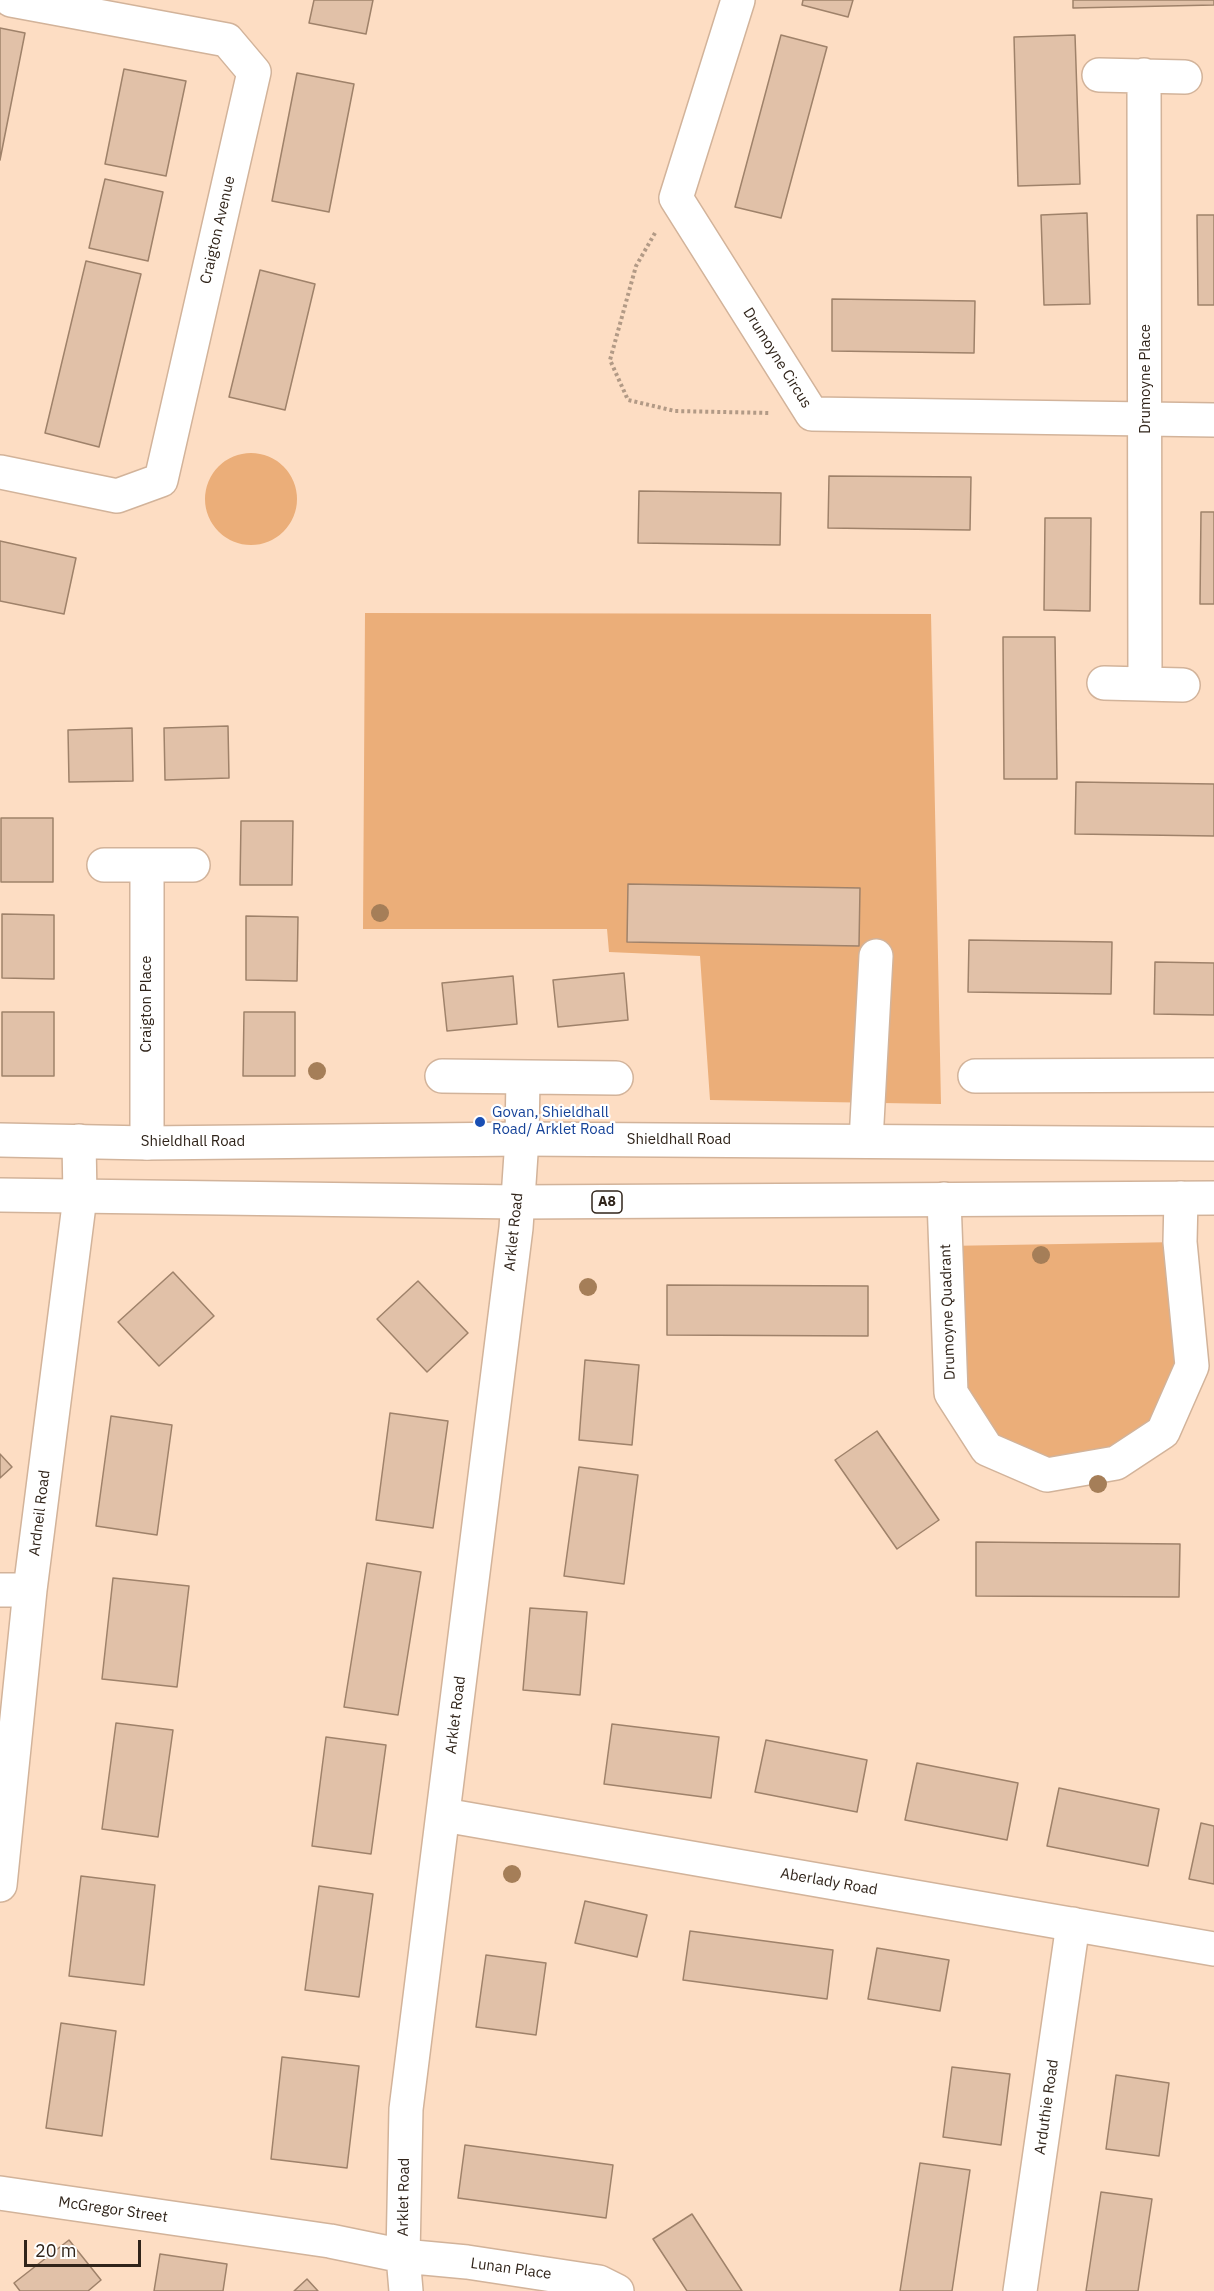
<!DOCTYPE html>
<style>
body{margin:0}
#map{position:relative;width:1214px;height:2291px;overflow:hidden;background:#fdddc3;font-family:"IBM Plex Sans",sans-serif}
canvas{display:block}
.scale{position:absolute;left:24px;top:2240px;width:117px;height:27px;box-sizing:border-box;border:3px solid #30241a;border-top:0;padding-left:8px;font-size:18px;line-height:21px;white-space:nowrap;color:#30241a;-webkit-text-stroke:4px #fff;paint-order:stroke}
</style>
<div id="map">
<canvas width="1214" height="2291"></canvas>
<div class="scale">20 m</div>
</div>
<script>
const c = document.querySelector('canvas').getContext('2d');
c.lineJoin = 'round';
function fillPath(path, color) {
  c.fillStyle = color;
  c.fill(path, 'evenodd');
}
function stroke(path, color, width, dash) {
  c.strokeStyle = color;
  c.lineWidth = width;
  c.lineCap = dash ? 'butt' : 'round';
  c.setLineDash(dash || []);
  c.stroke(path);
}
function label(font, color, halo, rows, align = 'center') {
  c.font = font + ' "IBM Plex Sans",sans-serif';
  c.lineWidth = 4.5;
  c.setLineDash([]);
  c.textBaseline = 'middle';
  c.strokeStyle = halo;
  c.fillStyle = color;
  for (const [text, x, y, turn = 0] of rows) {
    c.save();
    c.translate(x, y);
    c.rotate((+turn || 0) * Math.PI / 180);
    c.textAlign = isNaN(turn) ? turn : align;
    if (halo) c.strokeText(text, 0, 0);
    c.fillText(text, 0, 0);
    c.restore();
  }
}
fillPath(new Path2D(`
 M205 499a46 46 0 1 1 92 0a46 46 0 1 1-92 0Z
 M 365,613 L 931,614 L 941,1104 L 710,1100 L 700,956 L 609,952 L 607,929 L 363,929 Z
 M 1180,1242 L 1192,1366 L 1163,1432 L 1047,1475 L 987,1449 L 951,1393 L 945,1246 Z`), '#ebae79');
const building = new Path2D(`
 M 314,0 L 373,0 L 366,34 L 309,23 Z
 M 803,0 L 853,0 L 848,17 L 802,5 Z
 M 1073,0 L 1214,0 L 1214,5 L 1073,8 Z
 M 0,28 L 25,33 L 0,160 Z
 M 781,35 L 827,47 L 781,218 L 735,207 Z
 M 1075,35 L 1080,184 L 1018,186 L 1014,37 Z
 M 124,69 L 186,81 L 166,176 L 105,164 Z
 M 297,73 L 354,84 L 329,212 L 272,201 Z
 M 105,179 L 163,192 L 148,261 L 89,248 Z
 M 1087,213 L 1090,304 L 1044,305 L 1041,215 Z
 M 1197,215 L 1214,215 L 1214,305 L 1198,305 Z
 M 86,261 L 141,274 L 99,447 L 45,433 Z
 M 260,270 L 315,284 L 285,410 L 229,397 Z
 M 832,299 L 975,301 L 974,353 L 832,351 Z
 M 829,476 L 971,477 L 970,530 L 828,528 Z
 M 639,491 L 781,493 L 780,545 L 638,543 Z
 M 1201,512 L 1214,512 L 1214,604 L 1200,604 Z
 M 1045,518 L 1091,518 L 1090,611 L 1044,610 Z
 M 0,541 L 76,558 L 64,614 L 0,601 Z
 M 1003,637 L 1055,637 L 1057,779 L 1004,779 Z
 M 228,726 L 229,778 L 165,780 L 164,728 Z
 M 132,728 L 133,781 L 69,782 L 68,730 Z
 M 1076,782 L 1214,784 L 1214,836 L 1075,834 Z
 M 1,818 L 53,818 L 53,882 L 1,882 Z
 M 241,821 L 293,821 L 292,885 L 240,885 Z
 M 628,884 L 860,888 L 859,946 L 627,942 Z
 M 2,914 L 54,915 L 54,979 L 2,978 Z
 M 246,916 L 298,917 L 297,981 L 246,980 Z
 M 969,940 L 1112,942 L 1111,994 L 968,992 Z
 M 1155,962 L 1214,963 L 1214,1015 L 1154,1014 Z
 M 624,973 L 628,1020 L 558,1027 L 553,980 Z
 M 513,976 L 517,1024 L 447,1031 L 442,983 Z
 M 2,1012 L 54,1012 L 54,1076 L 2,1076 Z
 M 244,1012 L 295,1012 L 295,1076 L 243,1076 Z
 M 173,1272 L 214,1316 L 159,1366 L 118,1322 Z
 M 418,1281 L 468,1333 L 427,1372 L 377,1319 Z
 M 667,1285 L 868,1286 L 868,1336 L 667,1335 Z
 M 585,1360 L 639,1365 L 632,1445 L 579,1440 Z
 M 390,1413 L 448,1421 L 433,1528 L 376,1520 Z
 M 111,1416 L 172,1425 L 157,1535 L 96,1526 Z
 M 877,1431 L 939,1520 L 897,1549 L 835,1460 Z
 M 0,1454 L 12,1467 L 0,1478 Z
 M 579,1467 L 638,1475 L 624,1584 L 564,1576 Z
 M 976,1542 L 1180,1544 L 1179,1597 L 976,1596 Z
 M 367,1563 L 421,1572 L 398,1715 L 344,1707 Z
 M 113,1578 L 189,1586 L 177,1687 L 102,1679 Z
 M 530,1608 L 587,1612 L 580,1695 L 523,1690 Z
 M 116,1723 L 173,1730 L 158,1837 L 102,1829 Z
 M 612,1724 L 719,1737 L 711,1798 L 604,1784 Z
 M 326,1737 L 386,1745 L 371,1854 L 312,1846 Z
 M 766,1740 L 867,1760 L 857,1812 L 755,1792 Z
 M 917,1763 L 1018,1783 L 1007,1840 L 905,1820 Z
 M 1059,1788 L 1159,1809 L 1148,1866 L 1047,1846 Z
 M 1201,1823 L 1214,1826 L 1214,1884 L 1189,1879 Z
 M 81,1876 L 155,1885 L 144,1985 L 69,1976 Z
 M 319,1886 L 373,1894 L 359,1997 L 305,1990 Z
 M 585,1901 L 647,1915 L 637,1957 L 575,1943 Z
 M 690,1931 L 833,1950 L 827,1999 L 683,1980 Z
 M 877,1948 L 949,1960 L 940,2011 L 868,1999 Z
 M 486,1955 L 546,1963 L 536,2035 L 476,2027 Z
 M 61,2023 L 116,2031 L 102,2136 L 46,2128 Z
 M 282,2057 L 359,2066 L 347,2168 L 271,2159 Z
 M 952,2067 L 1010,2074 L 1001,2145 L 943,2137 Z
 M 1116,2075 L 1169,2083 L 1159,2156 L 1106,2149 Z
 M 465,2145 L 613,2165 L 606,2218 L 458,2198 Z
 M 920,2163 L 970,2170 L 952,2291 L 900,2291 Z
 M 1101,2192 L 1152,2199 L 1138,2291 L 1086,2291 Z
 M 692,2214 L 742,2291 L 687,2291 L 653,2239 Z
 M 69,2240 L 101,2280 L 88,2291 L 20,2291 L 14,2283 Z
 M 160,2254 L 227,2264 L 223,2291 L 154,2291 Z
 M 307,2279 L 318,2291 L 294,2291 Z`);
fillPath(building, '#e1c1a8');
stroke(building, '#9f826a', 1.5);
const minor = new Path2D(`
 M 738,0 L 676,198 L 812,414 L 1214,420
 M 1099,75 L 1185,77
 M 1144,75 L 1145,683
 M 0,472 L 117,496 L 161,480 L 254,72 L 227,40 L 11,0
 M 1104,683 L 1183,685
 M 104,865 L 193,865
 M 442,1076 L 616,1078
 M 975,1076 L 1214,1075
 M 866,1141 L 876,956
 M 147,1143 L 147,866
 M 944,1199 L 951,1393 L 987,1449 L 1047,1475 L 1116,1463 L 1163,1432 L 1192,1366 L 1180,1242 L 1181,1198
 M 0,1590 L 30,1590
 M 444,1815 L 1214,1949
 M 0,1885 L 30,1590 L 80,1197 L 79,1141
 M 0,2193 L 330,2241 L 403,2256 L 467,2262 L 599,2282 L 617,2291
 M 406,2291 L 403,2256 L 406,2109 L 516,1228 L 522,1139 L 523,1077
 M 1020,2291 L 1073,1924`);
const major = new Path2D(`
 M 0,1140 L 147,1143 L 522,1139 L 1214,1144
 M 0,1195 L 518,1202 L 1214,1198`);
stroke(minor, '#d2b39a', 36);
stroke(major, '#d2b39a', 36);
stroke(new Path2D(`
 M 655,233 L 636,266 L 610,360 L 628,400 L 675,411 L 769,413`), '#b29a86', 4, [3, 3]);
stroke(minor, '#fff', 33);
stroke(major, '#fff', 33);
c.fillStyle = '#a57e58';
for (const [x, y] of [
 [380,913],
 [317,1071],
 [1041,1255],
 [588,1287],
 [1098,1484],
 [512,1874]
]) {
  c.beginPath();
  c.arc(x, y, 9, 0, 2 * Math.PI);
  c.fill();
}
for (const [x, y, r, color] of [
 [480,1122,6,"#1a4fb4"]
]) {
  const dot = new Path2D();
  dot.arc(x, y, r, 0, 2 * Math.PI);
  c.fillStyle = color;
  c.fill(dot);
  stroke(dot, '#fff', 2);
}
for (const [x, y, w] of [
 [607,1202,30]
]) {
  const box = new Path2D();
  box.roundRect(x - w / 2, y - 11, w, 22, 4.5);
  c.fillStyle = '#fff';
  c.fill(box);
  stroke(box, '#30241a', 1.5);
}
label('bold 14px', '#30241a', null, [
 ["A8",607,1202]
]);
label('15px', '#30241a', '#fff', [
 ["Craigton Avenue",218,230,-77],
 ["Drumoyne Circus",777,358,58],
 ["Drumoyne Place",1146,379,-90],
 ["Craigton Place",147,1004,-90],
 ["Shieldhall Road",679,1140],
 ["Shieldhall Road",193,1142],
 ["Arklet Road",514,1232,-84],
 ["Drumoyne Quadrant",948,1312,-92],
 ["Ardneil Road",40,1513,-83],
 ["Arklet Road",456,1715,-83],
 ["Aberlady Road",829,1882,10],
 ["Arduthie Road",1047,2107,-82],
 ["Arklet Road",404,2197,-89],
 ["McGregor Street",113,2210,8],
 ["Lunan Place",511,2269,8]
]);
label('15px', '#164399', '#fff', [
 ["Govan, Shieldhall",492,1113],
 ["Road/ Arklet Road",492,1130]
], 'left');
</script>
